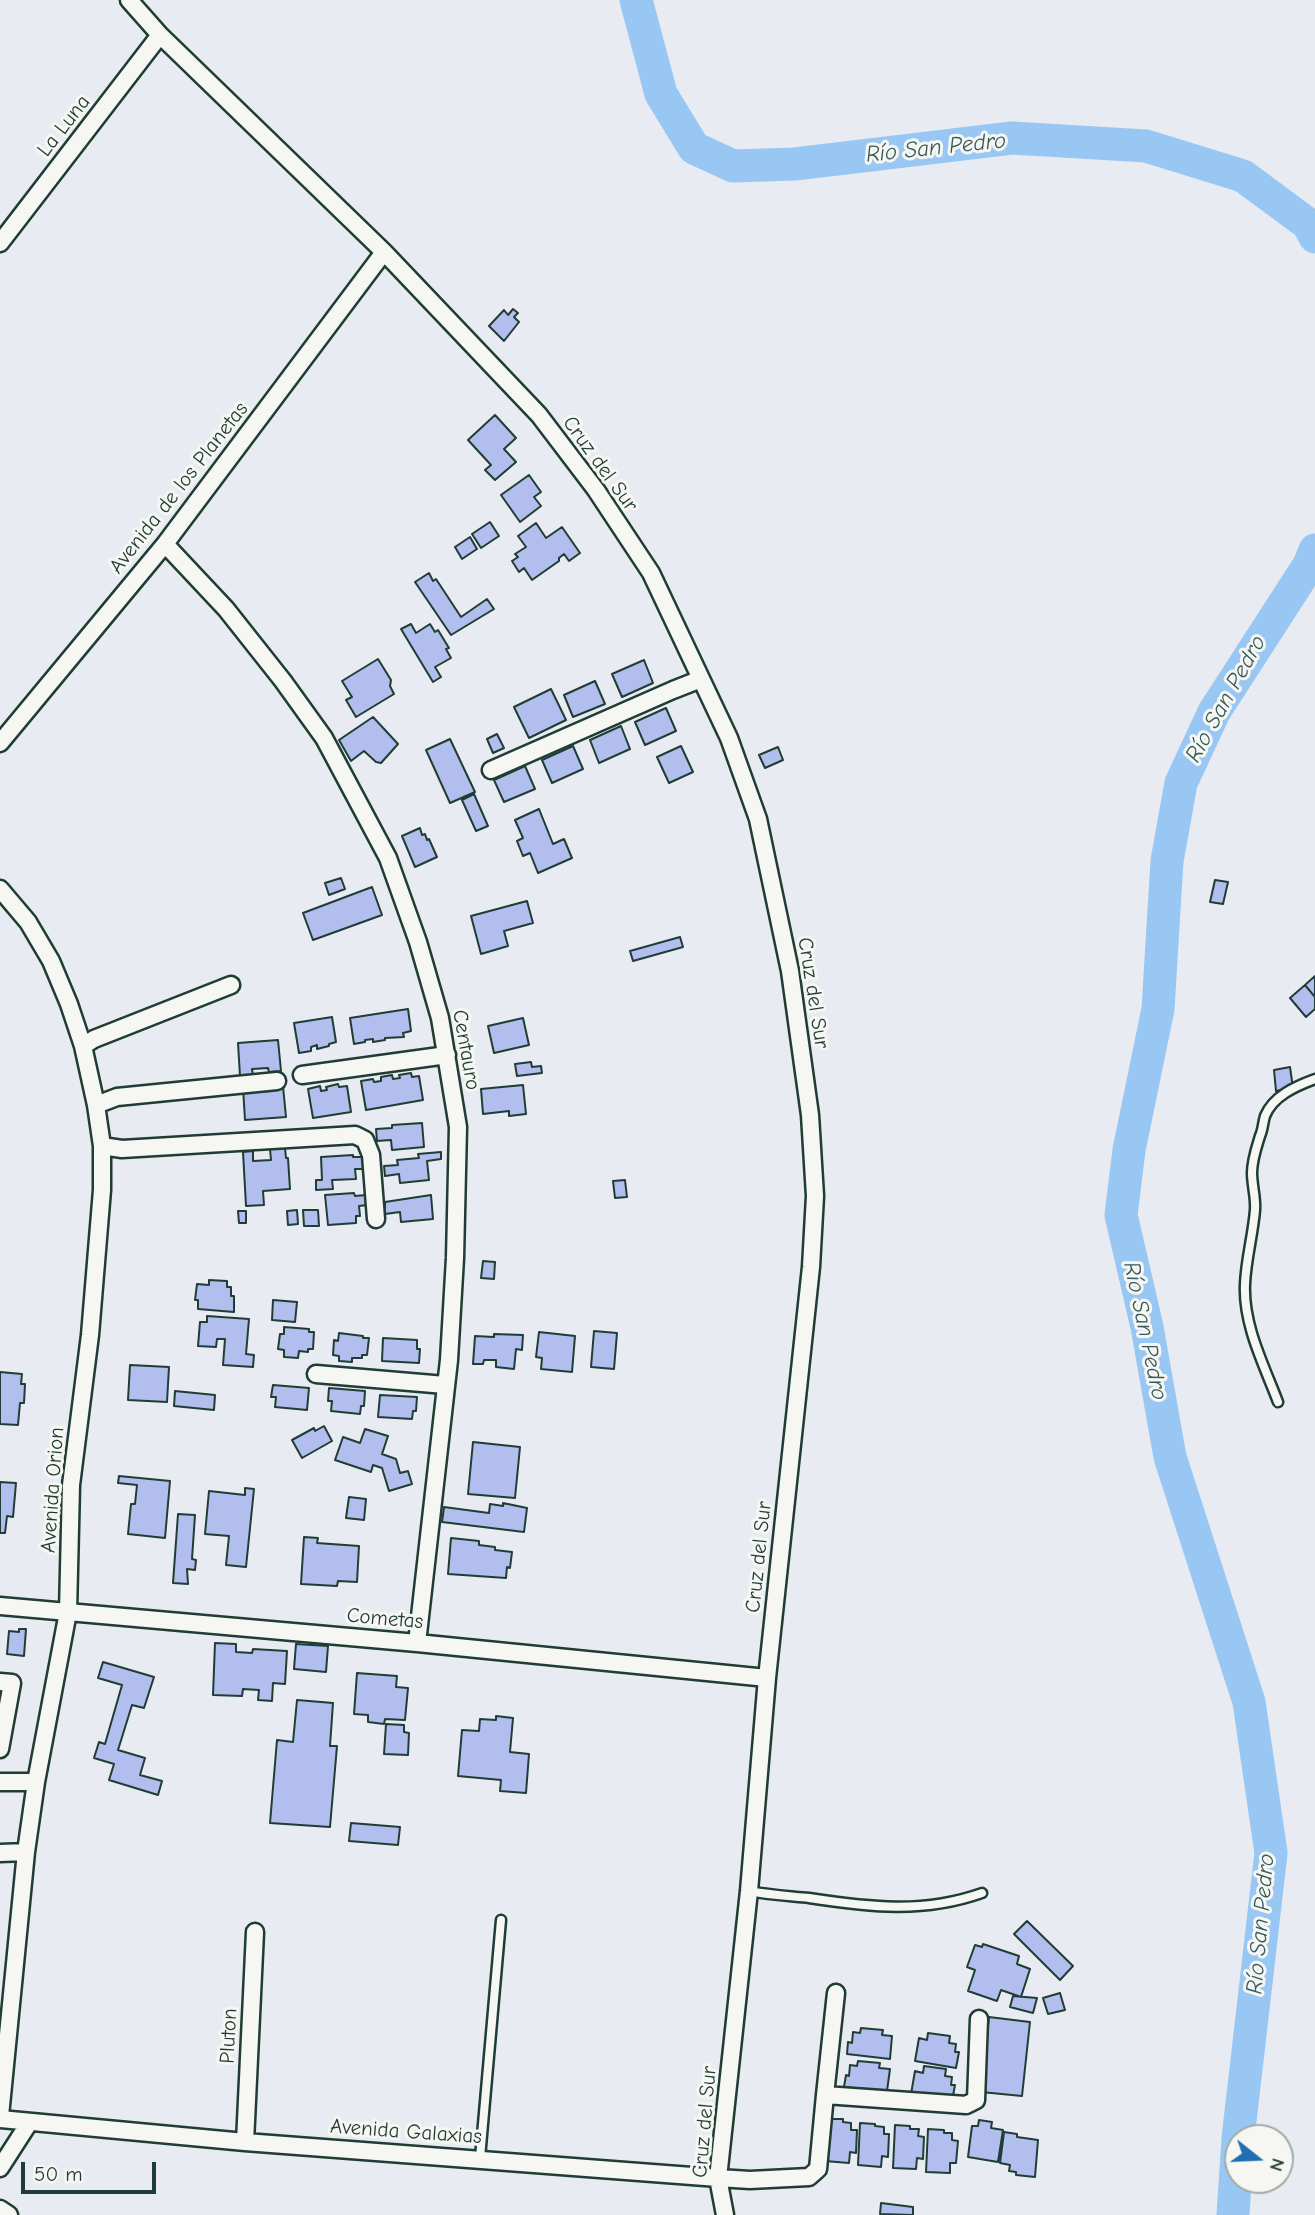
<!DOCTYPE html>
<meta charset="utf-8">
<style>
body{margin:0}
#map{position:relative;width:1315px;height:2215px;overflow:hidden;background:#e8ebf1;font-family:"Comic Neue",sans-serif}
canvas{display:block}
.north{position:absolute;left:1224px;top:2124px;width:70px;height:70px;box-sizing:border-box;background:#f6f6f2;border:2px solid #a0aca6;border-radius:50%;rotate:108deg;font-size:19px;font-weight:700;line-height:28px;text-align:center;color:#1f3d34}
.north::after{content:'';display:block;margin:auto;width:24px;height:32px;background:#1f6fb2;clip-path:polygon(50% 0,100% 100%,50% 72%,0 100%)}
.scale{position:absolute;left:21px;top:2162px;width:135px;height:32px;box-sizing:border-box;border:4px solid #1f3d34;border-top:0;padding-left:9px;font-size:21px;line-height:24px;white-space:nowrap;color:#1f3d34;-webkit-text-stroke:5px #f6f6f2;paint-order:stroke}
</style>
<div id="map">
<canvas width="1315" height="2215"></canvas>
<div class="north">N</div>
<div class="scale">50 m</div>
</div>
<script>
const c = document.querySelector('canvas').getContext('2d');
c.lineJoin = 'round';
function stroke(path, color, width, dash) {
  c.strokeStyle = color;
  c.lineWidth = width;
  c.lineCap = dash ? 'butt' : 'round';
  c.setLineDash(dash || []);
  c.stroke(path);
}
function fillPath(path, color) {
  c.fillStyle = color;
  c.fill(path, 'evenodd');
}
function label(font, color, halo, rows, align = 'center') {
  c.font = font + ' "Comic Neue",sans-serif';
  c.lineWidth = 6;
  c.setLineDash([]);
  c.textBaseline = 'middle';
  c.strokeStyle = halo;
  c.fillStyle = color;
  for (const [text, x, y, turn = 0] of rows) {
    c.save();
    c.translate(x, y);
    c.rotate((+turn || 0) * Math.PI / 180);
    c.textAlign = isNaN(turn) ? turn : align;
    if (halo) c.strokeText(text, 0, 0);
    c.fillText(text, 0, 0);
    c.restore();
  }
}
stroke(new Path2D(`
 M 636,0 L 661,94 L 694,148 L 733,166 L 795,164 L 1012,138 L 1146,146 L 1243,176 L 1308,224 L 1315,237
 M 1238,2138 L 1271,1853 L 1249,1702 L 1170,1457 L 1147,1327 L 1121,1215 L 1129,1150 L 1158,1009 L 1167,861 L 1181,783 L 1214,712 L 1309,565 L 1315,550
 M 1233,2215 L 1238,2139`), '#98c7f3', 33);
const building = new Path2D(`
 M 513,309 L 518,313 L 514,317 L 519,322 L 504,341 L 489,326 L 504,310 L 508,315 Z
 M 495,415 L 516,438 L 504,449 L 516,462 L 495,480 L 485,470 L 491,465 L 468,440 Z
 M 529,475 L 541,492 L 534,497 L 541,506 L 520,522 L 501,495 Z
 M 490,522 L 499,536 L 481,548 L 472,534 Z
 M 536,523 L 546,538 L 562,527 L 580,553 L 569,561 L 564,554 L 559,558 L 559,561 L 532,580 L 524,568 L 519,572 L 512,561 L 518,557 L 515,554 L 526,547 L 518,536 Z
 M 470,537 L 477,549 L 462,559 L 455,547 Z
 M 429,573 L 433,581 L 436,579 L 461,617 L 487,599 L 494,609 L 451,635 L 415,582 Z
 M 411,624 L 416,633 L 430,624 L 435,632 L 438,630 L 449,648 L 446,649 L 451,658 L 435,667 L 441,677 L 433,682 L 401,629 Z
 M 378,659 L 391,680 L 390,686 L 394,694 L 356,717 L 346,700 L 352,697 L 342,681 Z
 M 644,660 L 653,683 L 622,697 L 612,674 Z
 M 595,681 L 605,704 L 573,717 L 564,695 Z
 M 551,689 L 566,720 L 529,738 L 514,707 Z
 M 666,708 L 676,731 L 645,745 L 635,722 Z
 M 373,717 L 398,744 L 381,763 L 376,762 L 364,751 L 351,761 L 339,740 Z
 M 621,726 L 630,749 L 599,763 L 590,740 Z
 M 497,734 L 504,748 L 493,753 L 487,739 Z
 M 450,739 L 475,792 L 450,803 L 426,750 Z
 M 573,746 L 583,769 L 552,783 L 542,760 Z
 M 681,746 L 693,772 L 669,783 L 657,757 Z
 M 778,747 L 783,760 L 765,768 L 759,755 Z
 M 525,766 L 535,789 L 504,802 L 494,780 Z
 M 474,794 L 488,826 L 476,831 L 462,800 Z
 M 539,809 L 553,844 L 564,839 L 572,858 L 538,873 L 530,853 L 523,856 L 517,841 L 523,838 L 515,820 Z
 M 420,828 L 422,835 L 425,834 L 427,840 L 429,839 L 437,857 L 415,867 L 402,836 Z
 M 341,878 L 345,889 L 329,895 L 325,883 Z
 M 1215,880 L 1228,882 L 1223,904 L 1210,902 Z
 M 372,887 L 382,915 L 313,940 L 303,913 Z
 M 527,901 L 533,923 L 504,931 L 508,946 L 481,954 L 471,916 Z
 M 680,937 L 683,947 L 633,961 L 630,951 Z
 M 1315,976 L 1315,997 L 1305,985 Z
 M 1305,985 L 1315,997 L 1315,1009 L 1306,1017 L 1290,998 Z
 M 408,1009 L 411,1031 L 403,1033 L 404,1037 L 385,1038 L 385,1040 L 373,1042 L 373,1039 L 365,1040 L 365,1042 L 354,1044 L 350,1018 Z
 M 332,1017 L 336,1042 L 329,1044 L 329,1046 L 317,1049 L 317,1045 L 311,1047 L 311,1051 L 299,1053 L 294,1023 Z
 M 523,1018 L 529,1045 L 494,1053 L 488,1026 Z
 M 278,1040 L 281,1071 L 269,1072 L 268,1068 L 252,1069 L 253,1075 L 240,1076 L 238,1043 Z
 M 531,1062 L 532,1067 L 541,1066 L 542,1073 L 517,1076 L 515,1064 Z
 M 1290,1067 L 1293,1088 L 1276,1091 L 1274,1070 Z
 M 411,1073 L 412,1077 L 419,1076 L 423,1100 L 366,1110 L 361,1081 L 373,1079 L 374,1082 L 381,1081 L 381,1077 L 392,1075 L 393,1079 L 400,1078 L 399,1075 Z
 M 338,1084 L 339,1087 L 347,1086 L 351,1112 L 313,1118 L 308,1089 L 320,1086 L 321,1091 L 327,1090 L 326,1087 Z
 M 523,1085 L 526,1114 L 509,1116 L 509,1111 L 483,1114 L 481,1089 Z
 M 283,1086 L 286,1117 L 245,1120 L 243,1088 L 255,1087 L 256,1092 L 271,1091 L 271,1087 Z
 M 422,1123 L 424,1147 L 392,1150 L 391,1140 L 377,1141 L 376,1129 L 392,1128 L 392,1125 Z
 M 285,1148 L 286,1158 L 288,1158 L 290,1189 L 263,1191 L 264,1205 L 246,1206 L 243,1152 L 253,1151 L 253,1161 L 271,1160 L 270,1149 Z
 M 441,1152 L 441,1159 L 427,1161 L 429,1180 L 400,1183 L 399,1174 L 385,1176 L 384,1166 L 398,1165 L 397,1160 L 419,1158 L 418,1154 Z
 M 353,1155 L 353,1157 L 364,1157 L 365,1169 L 355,1169 L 356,1179 L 332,1180 L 333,1189 L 316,1190 L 316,1180 L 322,1180 L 321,1157 Z
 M 625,1180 L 627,1197 L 615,1198 L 613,1181 Z
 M 354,1193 L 355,1196 L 366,1195 L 367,1205 L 359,1206 L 360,1216 L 356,1216 L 356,1223 L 328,1225 L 325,1195 Z
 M 431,1195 L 433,1219 L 401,1222 L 400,1212 L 385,1214 L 385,1202 Z
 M 297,1210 L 298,1224 L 288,1225 L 287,1211 Z
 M 303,1210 L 318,1210 L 319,1226 L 304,1226 Z
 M 238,1211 L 246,1211 L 246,1223 L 239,1223 Z
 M 483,1261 L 495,1262 L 494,1279 L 481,1278 Z
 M 209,1280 L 227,1281 L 227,1287 L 231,1287 L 231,1296 L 234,1296 L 234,1312 L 198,1309 L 198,1300 L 195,1300 L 197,1284 L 209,1285 Z
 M 273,1300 L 297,1302 L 295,1322 L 272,1320 Z
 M 207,1316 L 249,1319 L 246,1354 L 254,1355 L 253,1367 L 223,1365 L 225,1339 L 217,1339 L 216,1347 L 198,1346 L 200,1322 L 207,1322 Z
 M 284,1327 L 309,1329 L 309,1332 L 314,1332 L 313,1349 L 308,1349 L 308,1352 L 299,1351 L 298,1358 L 284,1357 L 284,1350 L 278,1349 L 280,1334 L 284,1334 Z
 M 594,1331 L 617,1333 L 614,1369 L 591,1367 Z
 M 539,1332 L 575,1336 L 572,1372 L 541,1369 L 542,1358 L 536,1357 Z
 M 339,1333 L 363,1336 L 363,1338 L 369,1338 L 367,1355 L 362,1355 L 362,1358 L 352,1358 L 352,1362 L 339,1361 L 339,1356 L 333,1355 L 334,1340 L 338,1341 Z
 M 494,1334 L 523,1335 L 522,1350 L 516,1349 L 514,1369 L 496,1367 L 496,1360 L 484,1360 L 483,1364 L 473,1364 L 475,1336 L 494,1337 Z
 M 383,1338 L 417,1340 L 417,1349 L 420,1349 L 419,1363 L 382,1361 Z
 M 130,1365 L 169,1367 L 167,1402 L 128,1400 Z
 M 0,1372 L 22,1374 L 21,1384 L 25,1384 L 24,1403 L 20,1403 L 18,1425 L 0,1424 Z
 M 273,1385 L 309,1388 L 307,1410 L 275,1407 L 276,1397 L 271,1397 Z
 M 329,1388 L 365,1391 L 364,1406 L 361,1406 L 360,1414 L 331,1411 L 332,1401 L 328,1401 Z
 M 175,1391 L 215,1395 L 214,1410 L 174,1406 Z
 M 380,1395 L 417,1397 L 416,1411 L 413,1411 L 412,1419 L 378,1417 Z
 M 324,1426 L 332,1441 L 302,1458 L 292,1440 L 314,1428 L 315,1431 Z
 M 365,1429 L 388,1436 L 382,1454 L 396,1459 L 400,1473 L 408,1471 L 412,1484 L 389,1491 L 382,1468 L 373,1465 L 371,1472 L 335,1460 L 343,1437 L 360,1443 Z
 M 473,1442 L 520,1447 L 515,1498 L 468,1494 Z
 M 119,1476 L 170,1481 L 165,1538 L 128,1534 L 131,1504 L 135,1504 L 137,1485 L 118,1483 Z
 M 0,1482 L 16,1483 L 13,1517 L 7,1516 L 5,1533 L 0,1533 Z
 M 245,1488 L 254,1489 L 246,1567 L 226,1565 L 229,1536 L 205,1534 L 209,1491 L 245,1495 Z
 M 349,1497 L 366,1499 L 364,1520 L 346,1518 Z
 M 503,1503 L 527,1508 L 524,1532 L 442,1522 L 444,1507 L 489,1513 L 490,1504 L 503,1506 Z
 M 178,1514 L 195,1515 L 192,1559 L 196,1560 L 195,1570 L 187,1569 L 188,1584 L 173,1583 Z
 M 304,1537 L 318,1538 L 317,1543 L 359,1546 L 357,1582 L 338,1581 L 337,1586 L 301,1584 Z
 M 451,1538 L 479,1541 L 479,1545 L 495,1547 L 495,1550 L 512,1552 L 510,1568 L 507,1567 L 506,1578 L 448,1574 Z
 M 19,1629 L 26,1629 L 24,1656 L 7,1654 L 9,1631 L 19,1632 Z
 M 215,1643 L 236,1644 L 236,1652 L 252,1653 L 253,1649 L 287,1651 L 285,1684 L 273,1683 L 272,1701 L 258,1700 L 259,1690 L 243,1689 L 242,1696 L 213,1695 Z
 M 296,1644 L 328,1646 L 326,1672 L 294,1669 Z
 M 103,1662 L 154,1677 L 144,1708 L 132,1705 L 118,1750 L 145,1758 L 140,1775 L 162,1781 L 158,1795 L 109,1780 L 114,1764 L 94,1758 L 99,1742 L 105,1744 L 122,1685 L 98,1678 Z
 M 357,1673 L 397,1676 L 396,1687 L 408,1688 L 405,1720 L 385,1719 L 384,1724 L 368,1722 L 368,1715 L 354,1714 Z
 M 297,1700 L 333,1703 L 330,1746 L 337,1746 L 330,1827 L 270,1823 L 277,1740 L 293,1742 Z
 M 496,1716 L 513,1718 L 510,1752 L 529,1754 L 526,1793 L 500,1791 L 501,1780 L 458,1776 L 462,1730 L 479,1731 L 480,1719 L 496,1720 Z
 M 386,1724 L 404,1725 L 404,1732 L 409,1733 L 408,1755 L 384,1754 Z
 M 351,1823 L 400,1827 L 398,1845 L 349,1841 Z
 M 1027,1921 L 1073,1966 L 1060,1980 L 1014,1934 Z
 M 983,1944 L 1019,1956 L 1017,1964 L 1030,1969 L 1021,1997 L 1001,1990 L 997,2001 L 968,1991 L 975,1970 L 967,1967 L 975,1945 L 982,1947 Z
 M 1060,1993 L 1065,2010 L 1048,2014 L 1043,1998 Z
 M 1013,1996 L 1037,1998 L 1033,2013 L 1010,2007 Z
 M 989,2017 L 1030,2022 L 1022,2096 L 981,2092 Z
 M 861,2028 L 883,2030 L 882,2035 L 892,2036 L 890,2059 L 847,2054 L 848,2042 L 852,2043 L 853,2032 L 860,2033 Z
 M 928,2033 L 950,2036 L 949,2043 L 956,2044 L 955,2052 L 959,2052 L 956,2068 L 915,2061 L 919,2038 L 927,2040 Z
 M 858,2061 L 880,2063 L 879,2068 L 890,2069 L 887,2091 L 844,2087 L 846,2075 L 849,2076 L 850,2065 L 857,2066 Z
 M 924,2066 L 946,2069 L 945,2076 L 952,2077 L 951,2085 L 955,2085 L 952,2101 L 911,2094 L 915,2071 L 923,2073 Z
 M 828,2119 L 843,2119 L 843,2122 L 851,2123 L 851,2130 L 857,2130 L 856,2153 L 850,2152 L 849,2163 L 825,2161 Z
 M 979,2120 L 992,2122 L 991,2128 L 1003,2130 L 998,2162 L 968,2157 L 972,2126 L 978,2126 Z
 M 860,2123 L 875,2124 L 875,2126 L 884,2127 L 884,2134 L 889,2134 L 888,2157 L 882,2156 L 881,2167 L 858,2165 Z
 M 895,2125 L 910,2126 L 910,2129 L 919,2129 L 918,2136 L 924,2137 L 923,2159 L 917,2158 L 916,2169 L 893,2168 Z
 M 928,2129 L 944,2130 L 944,2133 L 952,2133 L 952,2140 L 958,2141 L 956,2163 L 950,2163 L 950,2173 L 926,2172 Z
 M 1004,2132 L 1017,2134 L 1017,2137 L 1038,2140 L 1035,2177 L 1016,2175 L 1016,2172 L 1009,2171 L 1010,2165 L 1000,2163 Z
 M 881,2203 L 913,2207 L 913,2215 L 880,2214 Z`);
fillPath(building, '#b2beee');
stroke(building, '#1f3d34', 2);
const lane = new Path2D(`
 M 1278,1402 C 1264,1365 1243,1325 1245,1284 C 1246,1259 1253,1235 1255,1210 C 1256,1198 1252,1185 1252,1173 C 1252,1160 1256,1149 1260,1136 C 1263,1130 1263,1122 1265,1116 C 1273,1096 1296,1086 1315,1079
 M 749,1891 C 769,1895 789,1896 809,1898 C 869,1907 923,1914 982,1893
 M 480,2158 L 501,1920`);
const street = new Path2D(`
 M 129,0 L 160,35 L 384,252 L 539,415 L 596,490 L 651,573 L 729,738 L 758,819 L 790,971 L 810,1115 L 815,1196 L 811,1267 L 767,1678 L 749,1891 L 718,2178 L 725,2215
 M 0,243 L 160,35
 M 165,544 L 226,609 L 283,681 L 324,738 L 388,858 L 418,942 L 440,1018 L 458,1127 L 455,1258 L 449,1360 L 417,1643
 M 0,743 L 165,544 L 384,252
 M 491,770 L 673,690 L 701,679
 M 0,889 L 28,922 L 51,961 L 69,1004 L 83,1046 L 96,1105 L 102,1146 L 102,1190 L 90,1335 L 71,1485 L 68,1612 L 36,1782 L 26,1852 L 0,2116
 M 83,1046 L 94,1039 L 231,985
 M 302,1075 L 447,1055
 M 96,1105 L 117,1097 L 277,1081
 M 102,1146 L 122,1149 L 355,1135 L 365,1140 L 371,1155 L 376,1219
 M 316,1374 L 445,1385
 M 0,1606 L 417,1643 L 767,1678
 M 0,1682 L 12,1683 L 0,1749
 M 0,1782 L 36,1782
 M 0,1853 L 26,1852
 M 825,2095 L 836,1993
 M 0,2119 L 245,2142 L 718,2178 L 750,2180 L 809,2177 L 818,2169 L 825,2095 L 966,2105 L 976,2100 L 979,2019
 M 245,2142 L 255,1932
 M 0,2168 L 29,2123
 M 0,2209 L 9,2215`);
stroke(lane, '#1f3d34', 13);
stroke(street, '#1f3d34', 21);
stroke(lane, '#f6f6f2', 8);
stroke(street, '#f6f6f2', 16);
label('21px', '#1f3d34', '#f6f6f2', [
 ["La Luna",64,126,-52],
 ["Cruz del Sur",600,464,54],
 ["Avenida de los Planetas",179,488,-52],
 ["Cruz del Sur",813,993,81],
 ["Centauro",466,1050,80],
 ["Avenida Orion",53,1490,-86],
 ["Cruz del Sur",759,1557,-84],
 ["Cometas",385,1619,5],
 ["Pluton",229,2036,-87],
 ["Cruz del Sur",705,2122,-85],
 ["Avenida Galaxias",406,2132,4]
]);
label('italic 23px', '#37595a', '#f6f6f2', [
 ["Río San Pedro",936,148,-6],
 ["Río San Pedro",1226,699,-61],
 ["Río San Pedro",1145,1331,78],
 ["Río San Pedro",1261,1924,-85]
]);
</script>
